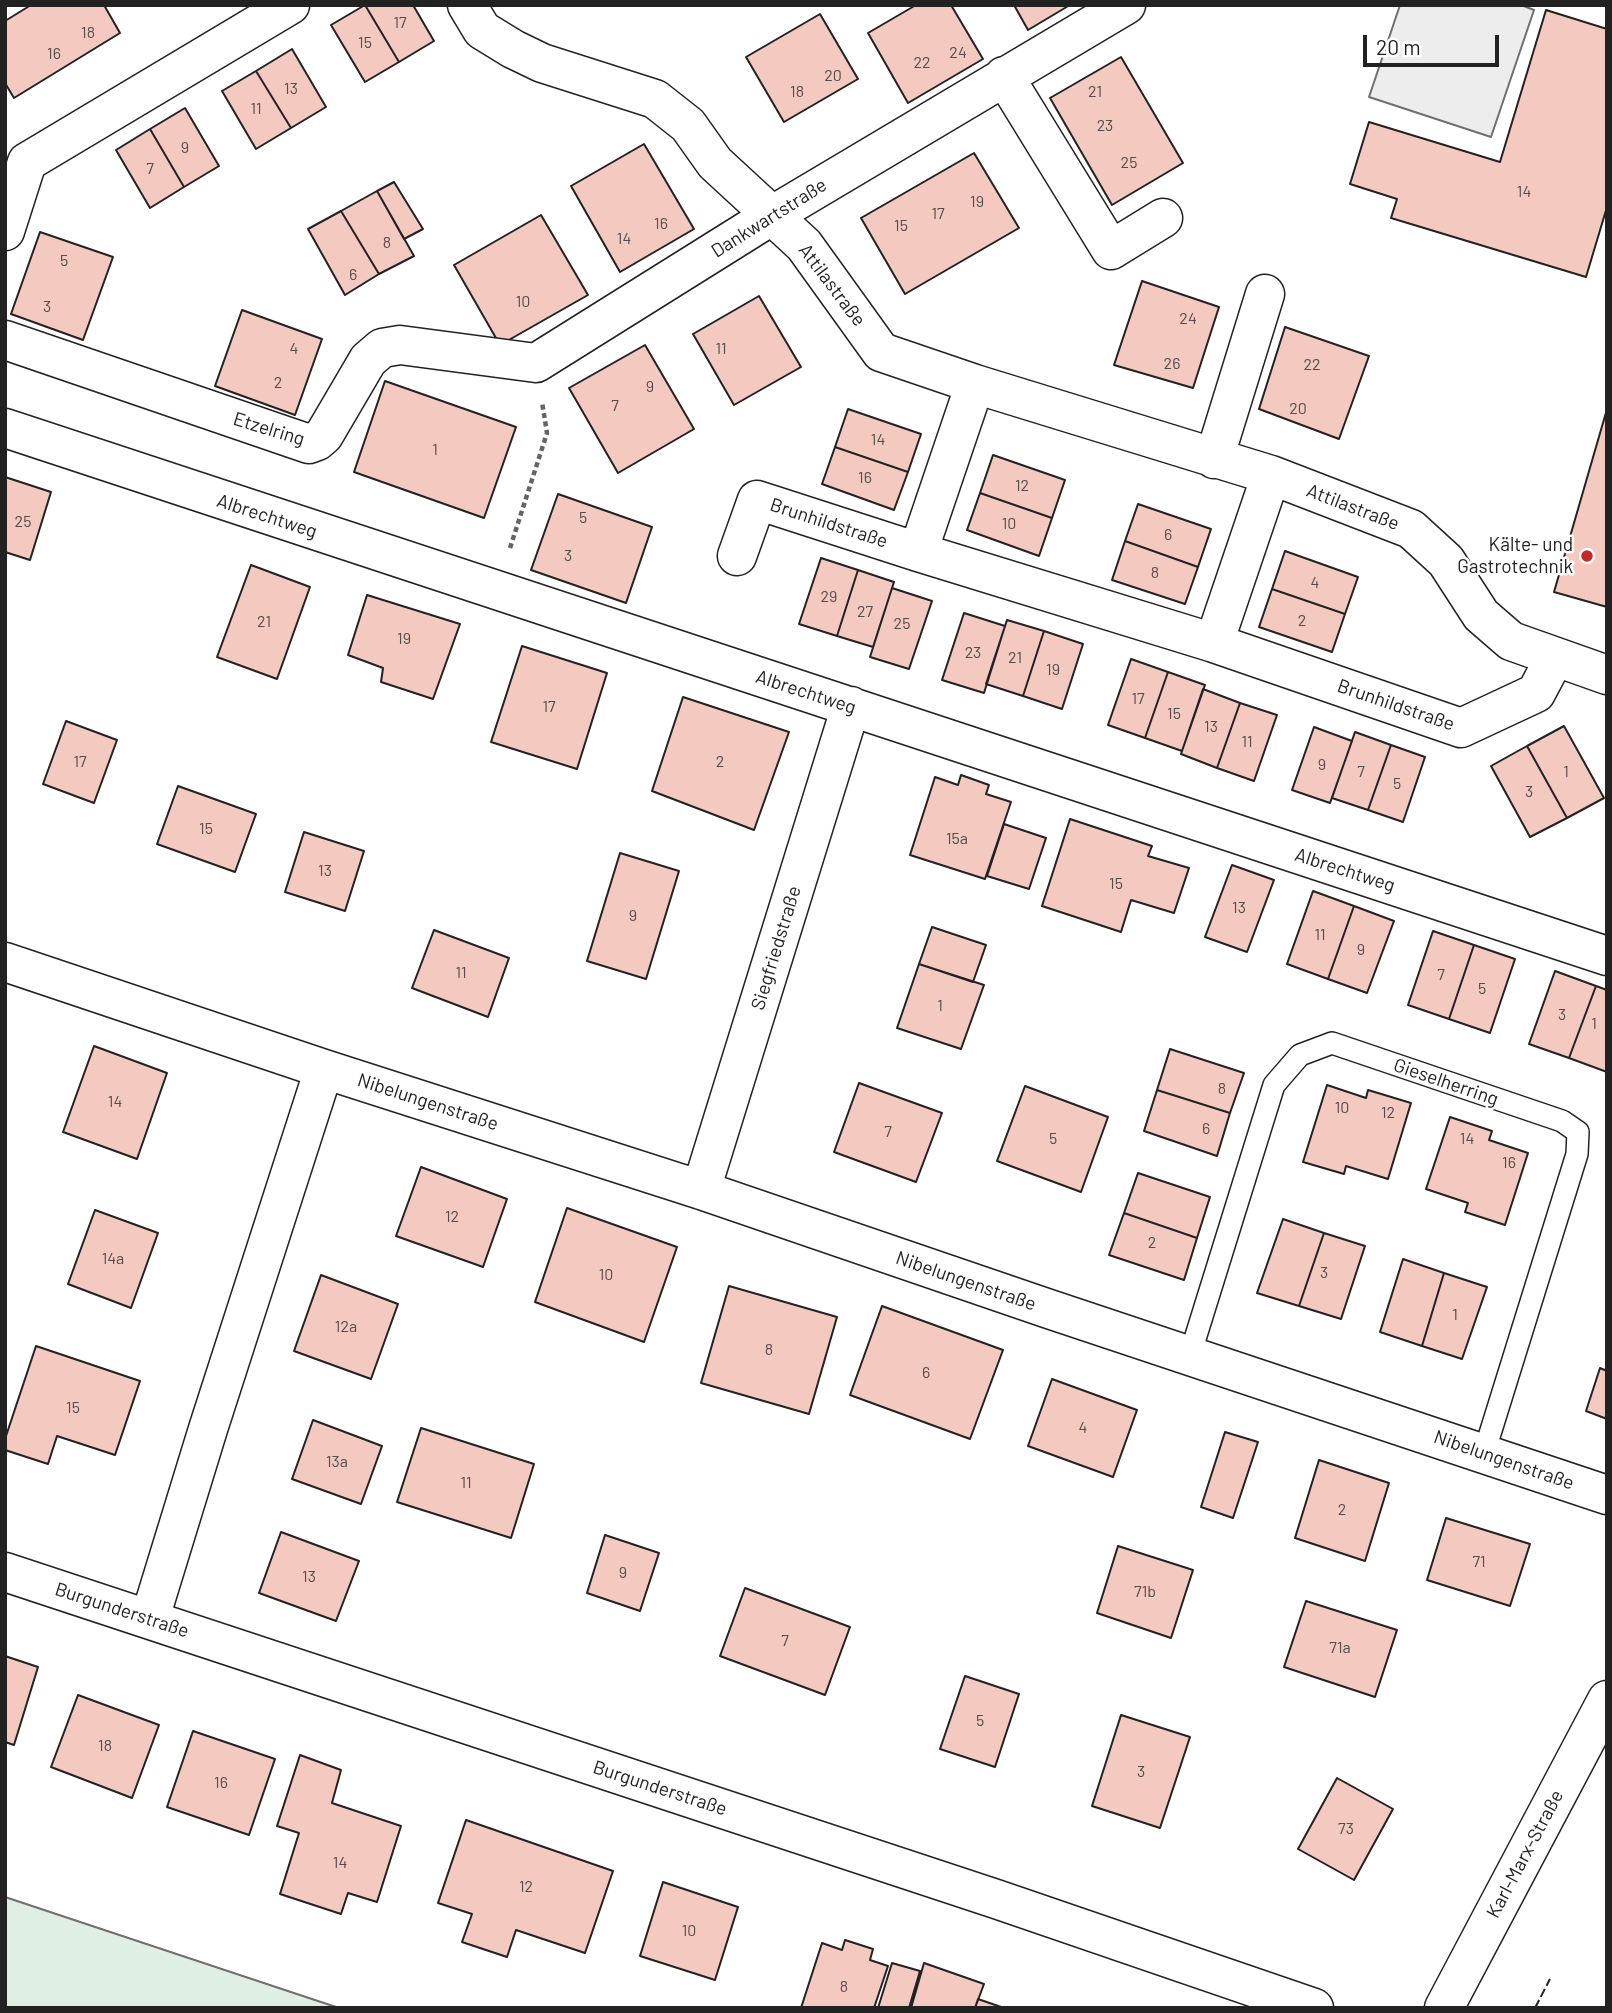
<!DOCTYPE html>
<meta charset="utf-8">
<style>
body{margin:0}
#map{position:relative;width:1612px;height:2013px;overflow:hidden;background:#fff;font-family:Barlow,sans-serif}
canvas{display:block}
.frame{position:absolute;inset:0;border:7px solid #222;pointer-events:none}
.scale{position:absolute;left:1363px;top:35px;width:136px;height:32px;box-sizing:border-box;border:4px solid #222;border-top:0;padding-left:9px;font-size:21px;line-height:24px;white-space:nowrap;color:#222;-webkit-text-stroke:5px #fff;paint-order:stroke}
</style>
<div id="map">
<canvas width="1612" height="2013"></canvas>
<div class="frame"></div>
<div class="scale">20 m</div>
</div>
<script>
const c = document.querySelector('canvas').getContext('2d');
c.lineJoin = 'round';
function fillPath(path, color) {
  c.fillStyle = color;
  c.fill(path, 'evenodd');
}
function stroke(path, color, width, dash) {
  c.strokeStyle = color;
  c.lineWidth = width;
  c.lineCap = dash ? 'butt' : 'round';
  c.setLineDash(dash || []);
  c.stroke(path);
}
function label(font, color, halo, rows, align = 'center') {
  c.font = font + ' Barlow,sans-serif';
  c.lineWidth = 5;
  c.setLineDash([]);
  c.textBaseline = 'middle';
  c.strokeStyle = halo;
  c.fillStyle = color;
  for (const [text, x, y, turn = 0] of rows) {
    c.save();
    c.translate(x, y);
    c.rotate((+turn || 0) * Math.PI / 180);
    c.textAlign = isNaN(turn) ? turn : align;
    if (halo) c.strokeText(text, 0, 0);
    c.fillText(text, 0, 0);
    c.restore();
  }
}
const green = new Path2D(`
 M 5,1897 L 339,2008 L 5,2008 Z`);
fillPath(green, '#e0efe3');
stroke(green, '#6f6f6f', 2);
const parking = new Path2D(`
 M 1400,5 L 1521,5 L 1534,10 L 1491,137 L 1369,97 Z`);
fillPath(parking, '#ededed');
stroke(parking, '#6f6f6f', 2);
const building = new Path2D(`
 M 31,5 L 104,5 L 120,33 L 14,98 L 5,83 L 5,21 Z
 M 365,5 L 399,62 L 365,82 L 331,25 Z
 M 365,5 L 413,5 L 434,41 L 399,62 Z
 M 916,5 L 951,5 L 983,59 L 908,103 L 868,33 Z
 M 1014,5 L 1070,5 L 1028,30 Z
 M 1546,10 L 1607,29 L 1607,207 L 1586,277 L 1391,218 L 1397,199 L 1350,184 L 1369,122 L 1500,162 Z
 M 820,14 L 858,79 L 784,122 L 746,57 Z
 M 292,49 L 326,107 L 291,128 L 256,71 Z
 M 1121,57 L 1183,163 L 1112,205 L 1050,98 Z
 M 256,71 L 291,128 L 256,149 L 222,91 Z
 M 185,108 L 219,166 L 184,187 L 150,129 Z
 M 150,129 L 184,187 L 150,208 L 116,150 Z
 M 644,144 L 694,229 L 620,272 L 571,186 Z
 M 974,153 L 1019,228 L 905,294 L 861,218 Z
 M 394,182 L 423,229 L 404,239 L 377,191 Z
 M 377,191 L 414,256 L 379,274 L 341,211 Z
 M 341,211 L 379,274 L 345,295 L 308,229 Z
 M 541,215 L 588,295 L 500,345 L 454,265 Z
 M 40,232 L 113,257 L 83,340 L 11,314 Z
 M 1142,281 L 1219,307 L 1193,388 L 1114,365 Z
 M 759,296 L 801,367 L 734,405 L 693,334 Z
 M 242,310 L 322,339 L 295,415 L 215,386 Z
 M 1285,327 L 1369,356 L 1339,439 L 1259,409 Z
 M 645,345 L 694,429 L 618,473 L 569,388 Z
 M 385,381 L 516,427 L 484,518 L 354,472 Z
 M 848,409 L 921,434 L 908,472 L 835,447 Z
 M 1607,409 L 1607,607 L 1554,592 Z
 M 835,447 L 908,472 L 894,510 L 822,484 Z
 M 993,455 L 1065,480 L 1052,518 L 980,493 Z
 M 5,477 L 51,492 L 30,560 L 5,552 Z
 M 980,493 L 1052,518 L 1039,556 L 967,530 Z
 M 558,494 L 652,527 L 626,603 L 531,570 Z
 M 1138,504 L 1211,529 L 1198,567 L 1125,541 Z
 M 1125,541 L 1198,567 L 1185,604 L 1112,580 Z
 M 1285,551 L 1358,577 L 1345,614 L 1272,589 Z
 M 821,558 L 858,570 L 837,636 L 799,624 Z
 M 251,565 L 310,587 L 277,679 L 217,657 Z
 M 858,570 L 894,582 L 873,647 L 837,636 Z
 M 892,588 L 932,601 L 909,669 L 870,657 Z
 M 1272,589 L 1345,614 L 1332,652 L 1259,627 Z
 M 367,595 L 460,624 L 433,699 L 381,682 L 383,668 L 348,655 Z
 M 964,613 L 1005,626 L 984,693 L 942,680 Z
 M 1007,620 L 1044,631 L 1023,696 L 986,684 Z
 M 1044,631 L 1083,644 L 1062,709 L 1023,696 Z
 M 522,646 L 607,673 L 577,769 L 491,742 Z
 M 1131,659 L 1168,672 L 1145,738 L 1108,725 Z
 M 1168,672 L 1205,685 L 1182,751 L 1145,738 Z
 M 1203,689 L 1240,703 L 1217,768 L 1181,754 Z
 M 683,697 L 789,732 L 754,830 L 652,791 Z
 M 1240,703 L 1277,715 L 1254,781 L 1217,768 Z
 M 66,721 L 117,740 L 94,803 L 43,784 Z
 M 1564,726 L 1604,798 L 1567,818 L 1527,746 Z
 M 1314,727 L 1352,741 L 1330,803 L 1292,790 Z
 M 1355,732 L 1391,745 L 1368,810 L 1332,798 Z
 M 1391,745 L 1425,757 L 1403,822 L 1368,810 Z
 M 1527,746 L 1567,818 L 1530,837 L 1491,766 Z
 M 961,775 L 989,785 L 986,794 L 1011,802 L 985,879 L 910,855 L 935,777 L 958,785 Z
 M 178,786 L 256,814 L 235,872 L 157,844 Z
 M 1070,819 L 1152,846 L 1148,856 L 1189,868 L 1174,913 L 1131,900 L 1121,932 L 1042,906 Z
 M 1004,824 L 1046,838 L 1029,889 L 987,876 Z
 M 304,832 L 364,851 L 345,911 L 285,892 Z
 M 620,853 L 679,871 L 646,979 L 587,961 Z
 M 1232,865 L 1274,880 L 1247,952 L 1205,937 Z
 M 1313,891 L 1354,906 L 1328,979 L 1287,964 Z
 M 1354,906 L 1394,921 L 1367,993 L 1328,979 Z
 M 932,927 L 986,945 L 973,982 L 919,964 Z
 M 434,930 L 509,958 L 488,1017 L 412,988 Z
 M 1433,931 L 1474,945 L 1449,1019 L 1408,1005 Z
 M 1474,945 L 1515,959 L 1490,1033 L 1449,1019 Z
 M 919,964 L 984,985 L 961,1049 L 897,1028 Z
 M 1555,971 L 1596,986 L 1569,1058 L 1529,1044 Z
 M 1596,986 L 1607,990 L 1607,1072 L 1569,1058 Z
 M 94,1046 L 167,1073 L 137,1159 L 63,1132 Z
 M 1170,1049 L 1244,1073 L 1230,1113 L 1157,1090 Z
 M 859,1083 L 942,1113 L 916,1182 L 834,1152 Z
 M 1327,1085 L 1366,1098 L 1368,1090 L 1411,1103 L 1388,1179 L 1346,1166 L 1344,1174 L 1303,1162 Z
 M 1025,1086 L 1108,1117 L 1081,1192 L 997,1161 Z
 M 1157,1090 L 1230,1113 L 1217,1156 L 1144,1131 Z
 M 1450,1117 L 1492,1131 L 1489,1140 L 1528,1153 L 1505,1225 L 1465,1212 L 1468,1203 L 1426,1189 Z
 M 421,1167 L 507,1199 L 483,1267 L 396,1236 Z
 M 1138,1173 L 1210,1197 L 1197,1238 L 1124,1213 Z
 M 567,1208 L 677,1247 L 644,1342 L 535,1302 Z
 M 95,1210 L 158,1233 L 131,1308 L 68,1284 Z
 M 1124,1213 L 1197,1238 L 1184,1280 L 1109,1255 Z
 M 1283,1219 L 1324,1233 L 1299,1306 L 1257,1293 Z
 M 1324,1233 L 1365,1246 L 1341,1319 L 1299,1306 Z
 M 1403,1259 L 1444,1273 L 1422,1346 L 1380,1332 Z
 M 1444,1273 L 1487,1287 L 1462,1359 L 1422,1346 Z
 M 321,1275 L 398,1304 L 371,1379 L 294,1351 Z
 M 729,1286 L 837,1317 L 809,1414 L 701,1383 Z
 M 882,1306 L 1003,1350 L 970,1439 L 850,1395 Z
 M 36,1346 L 140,1381 L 115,1455 L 57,1436 L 48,1464 L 5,1450 L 5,1439 Z
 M 1600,1368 L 1607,1371 L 1607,1419 L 1586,1411 Z
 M 1052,1379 L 1137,1410 L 1113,1477 L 1028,1446 Z
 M 313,1420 L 382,1446 L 361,1504 L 292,1479 Z
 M 421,1428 L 534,1464 L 511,1538 L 397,1502 Z
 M 1225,1432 L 1258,1442 L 1233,1518 L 1201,1507 Z
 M 1319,1460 L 1389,1483 L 1365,1561 L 1295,1538 Z
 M 1446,1518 L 1530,1544 L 1510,1606 L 1427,1580 Z
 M 281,1532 L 359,1561 L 336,1621 L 259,1593 Z
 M 605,1535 L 659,1553 L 640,1611 L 587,1593 Z
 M 1118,1546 L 1193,1570 L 1171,1638 L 1097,1613 Z
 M 745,1588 L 850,1627 L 825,1695 L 720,1656 Z
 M 1306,1601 L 1397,1630 L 1375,1697 L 1284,1667 Z
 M 5,1656 L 38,1667 L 14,1745 L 5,1742 Z
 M 965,1676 L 1019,1694 L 995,1767 L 940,1749 Z
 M 78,1695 L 159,1725 L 132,1798 L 51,1767 Z
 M 1121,1715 L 1190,1737 L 1160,1828 L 1092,1806 Z
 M 193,1731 L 275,1759 L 249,1835 L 167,1807 Z
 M 300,1755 L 341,1770 L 332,1803 L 401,1826 L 377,1902 L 348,1893 L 341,1914 L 280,1894 L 299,1833 L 277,1826 Z
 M 1337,1778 L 1393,1809 L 1354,1880 L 1298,1849 Z
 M 466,1820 L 613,1871 L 585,1953 L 516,1930 L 507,1957 L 462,1942 L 472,1914 L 438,1903 Z
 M 663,1882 L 738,1907 L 715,1980 L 640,1956 Z
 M 845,1940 L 873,1949 L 870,1960 L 888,1966 L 874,2008 L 801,2008 L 822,1943 L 842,1950 Z
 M 892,1963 L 920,1971 L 909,2008 L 878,2008 Z
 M 924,1963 L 984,1984 L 975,2008 L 911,2008 Z
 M 978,1999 L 1004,2008 L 975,2008 Z`);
fillPath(building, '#f3c9c0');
stroke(building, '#222', 2);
const service = new Path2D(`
 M 1190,1355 L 1274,1085 L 1300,1055 L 1332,1043 L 1562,1121 L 1578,1132 L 1577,1154 L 1484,1453`);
const minor = new Path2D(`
 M 467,5 L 482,30 L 513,49 L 542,63 L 655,99 L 688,125 L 715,163 L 804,245 L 881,352 L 975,384 L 1271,475 L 1411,529 L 1446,561 L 1481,615 L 1511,641 L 1607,675
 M 1004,76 L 1111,250 L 1163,218
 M 5,231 L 27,162 L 290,5
 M 5,340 L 309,444 L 317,441 L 324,435 L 368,360 L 382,348 L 400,345 L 536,363 L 771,216 L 1126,5
 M 5,428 L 1607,956
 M 1214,459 L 1265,294
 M 918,552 L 975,384
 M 737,556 L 757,500 L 918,552 L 1214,643 L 1461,728 L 1536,693 L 1555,657
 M 1214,643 L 1271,475
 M 5,962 L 324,1069 L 701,1190 L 1049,1309 L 1607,1495
 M 701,1190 L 851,706
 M 5,1572 L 996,1899 L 1314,2008
 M 150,1618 L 208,1429 L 324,1069`);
const secondary = new Path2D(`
 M 1444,2008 L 1607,1700`);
stroke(service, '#222', 24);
stroke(minor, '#222', 41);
stroke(secondary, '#222', 41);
stroke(new Path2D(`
 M 510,548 L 547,433 L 542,402`), '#646464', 4.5, [5, 3.5]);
stroke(service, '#fff', 21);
stroke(minor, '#fff', 38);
stroke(secondary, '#fff', 38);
stroke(new Path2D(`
 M 1535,2008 L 1550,1979`), '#222', 2, [9, 3.5]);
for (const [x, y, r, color] of [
 [1587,556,7,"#c62828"]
]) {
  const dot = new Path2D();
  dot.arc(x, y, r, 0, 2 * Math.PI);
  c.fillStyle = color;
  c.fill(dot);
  stroke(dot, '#fff', 2.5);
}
label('16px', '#564c4a', null, [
 ["17",400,23],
 ["18",88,33],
 ["15",365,43],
 ["24",958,53],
 ["16",54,54],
 ["22",922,63],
 ["20",833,76],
 ["13",291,89],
 ["18",797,92],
 ["21",1095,92],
 ["11",256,109],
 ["23",1105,126],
 ["9",185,148],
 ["25",1129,163],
 ["7",150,169],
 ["14",1524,192],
 ["19",977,202],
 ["17",938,214],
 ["16",661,224],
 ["15",901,226],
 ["14",624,239],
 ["8",387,243],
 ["5",64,261],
 ["6",353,275],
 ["10",523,302],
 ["3",47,307],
 ["24",1188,319],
 ["4",294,349],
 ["11",721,349],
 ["26",1172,364],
 ["22",1312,365],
 ["2",278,383],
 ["9",650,387],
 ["7",615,406],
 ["20",1298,409],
 ["14",878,440],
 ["1",435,450],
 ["16",865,478],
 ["12",1022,486],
 ["5",583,518],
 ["25",23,522],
 ["10",1009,524],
 ["6",1168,535],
 ["3",568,556],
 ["8",1155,573],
 ["4",1315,583],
 ["29",829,597],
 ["27",865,612],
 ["2",1302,621],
 ["21",264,622],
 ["25",902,624],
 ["19",404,639],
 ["23",973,653],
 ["21",1015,658],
 ["19",1053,670],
 ["17",1138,699],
 ["17",549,707],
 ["15",1174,714],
 ["13",1211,727],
 ["11",1247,742],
 ["17",80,762],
 ["2",720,762],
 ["9",1322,765],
 ["7",1361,772],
 ["1",1566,772],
 ["5",1397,784],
 ["3",1529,792],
 ["15",206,829],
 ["15a",957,839],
 ["13",325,871],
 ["15",1116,884],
 ["13",1239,908],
 ["9",633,916],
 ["11",1320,935],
 ["9",1361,950],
 ["11",461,973],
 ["7",1441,975],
 ["5",1482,989],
 ["1",940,1006],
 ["3",1562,1015],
 ["1",1594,1024],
 ["8",1222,1089],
 ["14",115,1102],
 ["10",1342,1108],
 ["12",1388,1113],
 ["6",1206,1129],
 ["7",888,1132],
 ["5",1053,1139],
 ["14",1467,1139],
 ["16",1509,1163],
 ["12",452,1217],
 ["2",1152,1243],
 ["14a",113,1259],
 ["3",1324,1273],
 ["10",606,1275],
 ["1",1455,1315],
 ["12a",346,1327],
 ["8",769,1350],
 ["6",926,1373],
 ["15",73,1408],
 ["4",1083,1428],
 ["13a",337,1462],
 ["11",466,1483],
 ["2",1342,1510],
 ["71",1479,1562],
 ["9",623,1573],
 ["13",309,1577],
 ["71b",1145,1592],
 ["7",785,1641],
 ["71a",1340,1648],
 ["5",980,1721],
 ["18",105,1746],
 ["3",1141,1772],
 ["16",221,1783],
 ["73",1346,1829],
 ["14",340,1863],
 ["12",526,1887],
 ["10",689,1931],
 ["8",844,1987]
]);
label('19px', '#222', '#fff', [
 ["Dankwartstraße",769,218,-32],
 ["Attilastraße",832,285,53],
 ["Etzelring",269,429,17],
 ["Attilastraße",1353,507,21],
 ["Albrechtweg",267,516,18],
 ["Brunhildstraße",829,523,18],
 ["Albrechtweg",806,692,18],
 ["Brunhildstraße",1396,705,19],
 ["Albrechtweg",1345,870,18],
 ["Siegfriedstraße",776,948,-73],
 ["Gieselherring",1446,1082,19],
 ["Nibelungenstraße",428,1102,18],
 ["Nibelungenstraße",966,1281,19],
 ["Nibelungenstraße",1504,1460,19],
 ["Burgunderstraße",122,1610,18],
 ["Burgunderstraße",660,1788,18],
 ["Karl-Marx-Straße",1525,1854,-62]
]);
label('19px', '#222', '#fff', [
 ["Kälte- und",1573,545],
 ["Gastrotechnik",1573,567]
], 'right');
</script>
